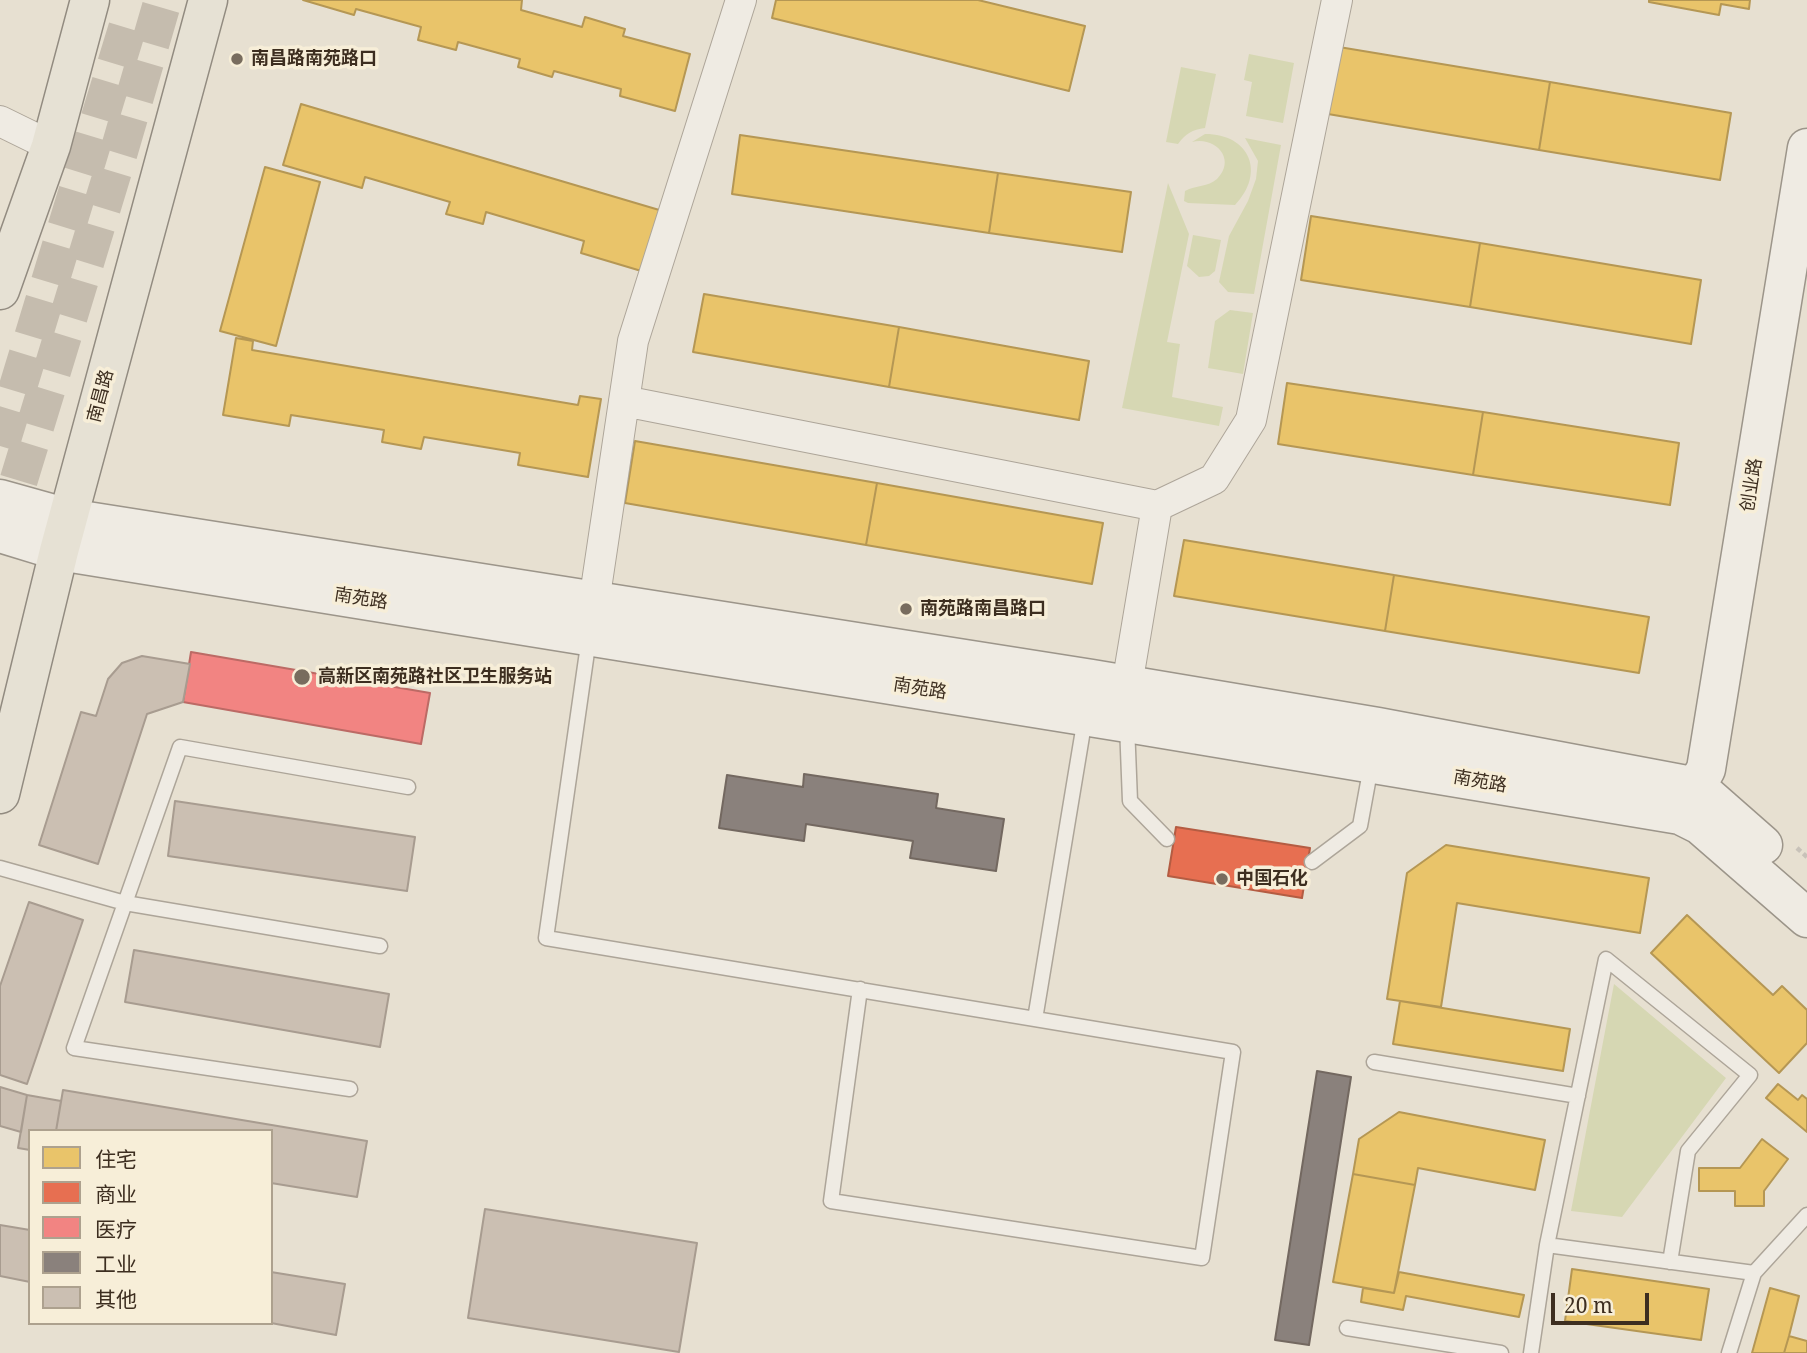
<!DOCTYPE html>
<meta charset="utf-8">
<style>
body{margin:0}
#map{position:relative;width:1807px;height:1353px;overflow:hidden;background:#e7e0d1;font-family:"Noto Serif","Noto Sans SC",serif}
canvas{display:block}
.legend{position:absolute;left:28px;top:1129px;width:245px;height:196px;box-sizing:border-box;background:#f7eed8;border:2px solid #ada18e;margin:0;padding:9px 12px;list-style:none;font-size:21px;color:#3d2e20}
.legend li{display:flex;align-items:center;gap:14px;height:35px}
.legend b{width:35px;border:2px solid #ada18e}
.scale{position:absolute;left:1551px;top:1293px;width:98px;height:32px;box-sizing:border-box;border:4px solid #3d2e20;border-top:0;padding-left:9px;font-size:21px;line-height:24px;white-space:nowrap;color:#3d2e20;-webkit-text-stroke:5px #f7eed8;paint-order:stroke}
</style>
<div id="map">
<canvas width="1807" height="1353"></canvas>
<ul class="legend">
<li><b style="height:19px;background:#e9c46a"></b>住宅</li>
<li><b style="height:19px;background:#e76f51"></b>商业</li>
<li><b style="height:19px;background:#f28482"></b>医疗</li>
<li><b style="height:19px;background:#8a817c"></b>工业</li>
<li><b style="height:19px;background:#cbbfb2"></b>其他</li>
</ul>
<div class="scale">20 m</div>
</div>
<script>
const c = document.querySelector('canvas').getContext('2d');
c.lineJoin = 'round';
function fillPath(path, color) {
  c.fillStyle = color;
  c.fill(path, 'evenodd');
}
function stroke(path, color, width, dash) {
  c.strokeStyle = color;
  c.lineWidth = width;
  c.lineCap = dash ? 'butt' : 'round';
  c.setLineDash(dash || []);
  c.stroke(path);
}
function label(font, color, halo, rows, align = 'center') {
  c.font = font + ' "Noto Serif","Noto Sans SC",serif';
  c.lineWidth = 7;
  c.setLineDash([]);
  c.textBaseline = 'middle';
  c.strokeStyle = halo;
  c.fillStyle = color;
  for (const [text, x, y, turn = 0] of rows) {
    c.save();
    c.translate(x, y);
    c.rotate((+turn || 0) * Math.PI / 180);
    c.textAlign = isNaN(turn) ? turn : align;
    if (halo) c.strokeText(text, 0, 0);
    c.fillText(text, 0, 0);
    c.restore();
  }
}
fillPath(new Path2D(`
 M 1249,54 L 1294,63 L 1283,123 L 1246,116 L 1252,82 L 1244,80 Z
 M 1181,67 L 1216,74 L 1205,128 C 1192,130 1186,133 1178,144 L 1166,142 Z
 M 1205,134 C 1250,134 1266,173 1235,205 L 1188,203 L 1184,201 L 1185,191 C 1196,185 1208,187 1217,179 C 1237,159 1215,136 1192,142 Z
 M 1245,138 L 1281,145 L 1254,294 L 1228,292 L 1219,282 L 1229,236 L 1248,201 L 1256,179 L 1258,161 Z
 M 1168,183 L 1189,234 L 1167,342 L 1180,344 L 1172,397 L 1223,407 L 1219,426 L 1122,408 Z
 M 1193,235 L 1221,240 L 1215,271 L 1209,276 L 1199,277 L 1187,266 Z
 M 1230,310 L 1253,313 L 1243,374 L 1208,368 L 1215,321 Z
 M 1614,984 L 1726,1078 L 1622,1217 L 1571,1211 Z`), '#d6d7b3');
const homes = new Path2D(`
 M 303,0 L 522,0 L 521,10 L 582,27 L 585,17 L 625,29 L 623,36 L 690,54 L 675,111 L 620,96 L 621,89 L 554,71 L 552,77 L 518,67 L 520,59 L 458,42 L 456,50 L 418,40 L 421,27 L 356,9 L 354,15 Z
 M 776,0 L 978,0 L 1085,26 L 1069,91 L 772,18 Z
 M 1649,0 L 1750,0 L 1749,9 L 1721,4 L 1719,15 L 1649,2 Z
 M 1339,47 L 1550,82 L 1539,150 L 1328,114 Z
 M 1550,82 L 1731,113 L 1720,180 L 1539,150 Z
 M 301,104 L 666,212 L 648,273 L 581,253 L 584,241 L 486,212 L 483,224 L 446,214 L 450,202 L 365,177 L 362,188 L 283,165 Z
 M 740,135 L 998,173 L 989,233 L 732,194 Z
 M 265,167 L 320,182 L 276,346 L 220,331 Z
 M 998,173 L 1131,192 L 1122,252 L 989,233 Z
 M 1311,216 L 1480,243 L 1470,307 L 1301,280 Z
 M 1480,243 L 1701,280 L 1691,344 L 1470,307 Z
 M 704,294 L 899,327 L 889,387 L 693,352 Z
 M 899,327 L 1089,361 L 1079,420 L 889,387 Z
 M 236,338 L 253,341 L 252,350 L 578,405 L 580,396 L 601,399 L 588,477 L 518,465 L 520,453 L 424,437 L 421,449 L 382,442 L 384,430 L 291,415 L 289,426 L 223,415 Z
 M 1287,383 L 1483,412 L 1473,475 L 1278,444 Z
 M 1483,412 L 1679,443 L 1670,505 L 1473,475 Z
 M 635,441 L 877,483 L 866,545 L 625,503 Z
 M 877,483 L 1103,523 L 1092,584 L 866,545 Z
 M 1184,540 L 1394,575 L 1385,631 L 1174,596 Z
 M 1394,575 L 1649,617 L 1639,673 L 1385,631 Z
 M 1446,845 L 1649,878 L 1640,933 L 1457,903 L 1441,1007 L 1387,999 L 1407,873 Z
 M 1687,915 L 1773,995 L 1782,986 L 1807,1010 L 1807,1043 L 1779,1073 L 1651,953 Z
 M 1400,1001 L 1570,1029 L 1563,1071 L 1393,1044 Z
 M 1778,1084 L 1798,1100 L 1802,1095 L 1807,1099 L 1807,1132 L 1766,1098 Z
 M 1399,1112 L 1545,1140 L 1535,1190 L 1418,1168 L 1415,1185 L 1353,1174 L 1359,1139 Z
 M 1762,1139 L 1788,1159 L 1764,1191 L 1764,1206 L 1735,1206 L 1735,1191 L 1699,1191 L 1699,1168 L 1740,1168 Z
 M 1353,1174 L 1415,1185 L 1394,1293 L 1333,1282 Z
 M 1572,1269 L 1709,1289 L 1701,1340 L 1565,1321 Z
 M 1399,1272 L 1524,1295 L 1519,1317 L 1406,1296 L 1403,1310 L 1361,1302 L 1363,1288 L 1394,1293 Z
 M 1770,1288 L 1799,1296 L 1789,1336 L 1784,1353 L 1752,1353 Z
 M 1789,1336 L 1807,1341 L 1807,1353 L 1784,1353 Z`);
fillPath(homes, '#e9c46a');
stroke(homes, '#b59754', 2);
const shops = new Path2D(`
 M 1176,827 L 1310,848 L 1302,898 L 1168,876 Z`);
fillPath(shops, '#e76f51');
stroke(shops, '#b45c42', 2);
const health = new Path2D(`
 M 191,652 L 430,693 L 421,744 L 183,702 Z`);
fillPath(health, '#f28482');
stroke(health, '#bc6a65', 2);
const industry = new Path2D(`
 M 804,774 L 938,794 L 936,808 L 1004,819 L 996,871 L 910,858 L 913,841 L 806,824 L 804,841 L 719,828 L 727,775 L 803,787 Z
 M 1317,1071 L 1351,1077 L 1309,1345 L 1275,1340 Z`);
fillPath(industry, '#8a817c');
stroke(industry, '#736860', 2);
const building = new Path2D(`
 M 142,656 L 190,664 L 183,702 L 147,714 L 98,864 L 39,845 L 81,712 L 96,716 L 108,679 L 122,663 Z
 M 175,801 L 415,837 L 407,891 L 168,856 Z
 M 29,902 L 83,920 L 27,1084 L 0,1075 L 0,986 Z
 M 134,950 L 389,994 L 380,1047 L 125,1002 Z
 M 0,1087 L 27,1095 L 21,1132 L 0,1126 Z
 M 63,1090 L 367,1141 L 357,1197 L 271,1183 L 271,1131 L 56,1131 Z
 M 27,1095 L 61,1101 L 56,1131 L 30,1131 L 30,1150 L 18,1148 Z
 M 485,1209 L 697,1243 L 679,1352 L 468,1318 Z
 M 0,1225 L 30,1230 L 30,1282 L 0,1276 Z
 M 271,1272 L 345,1284 L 336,1335 L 271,1323 Z`);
fillPath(building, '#cbbfb2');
stroke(building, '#a89c90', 2);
stroke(new Path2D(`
 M 0,446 L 130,19
 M 2,535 L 120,148 L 163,0`), '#c5bcae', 38, [38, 19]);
const lane = new Path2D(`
 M 589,638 L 546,938 L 1035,1019 L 1085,718
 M 1127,725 L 1130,801 L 1167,839
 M 1312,862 L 1360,826 L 1371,766
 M 0,868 L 125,903 L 380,946
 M 860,989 L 831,1201 L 1202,1258 L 1233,1052 L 1035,1019
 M 1374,1062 L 1578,1096
 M 350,1089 L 74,1048 L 180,747 L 408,787
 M 1547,1245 L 1754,1273
 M 1347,1328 L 1501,1353
 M 1531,1353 L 1547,1245 L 1606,959 L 1750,1075 L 1688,1151 L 1670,1262
 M 1729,1353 L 1754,1273 L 1807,1215`);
const street = new Path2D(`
 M 0,121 L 51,146
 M 624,401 L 1157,506 L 1214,479 L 1251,420 L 1337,0
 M 593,609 L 633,341 L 741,0
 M 1127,685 L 1157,506`);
const secondary = new Path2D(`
 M 0,499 L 68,518 L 1092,679 L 1378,727 L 1697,787 L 1763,845
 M 0,533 L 59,551 L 1127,723 L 1680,815 L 1700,825 L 1807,918
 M 1685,807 L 1706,769 L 1807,148`);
const primary = new Path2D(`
 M 0,290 L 51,146 L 90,0
 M 0,794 L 59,551 L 208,0`);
stroke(lane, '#ada599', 17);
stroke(street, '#ada599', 32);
stroke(secondary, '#9c958a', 41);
stroke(primary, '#928b80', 41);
stroke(new Path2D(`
 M 1797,848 L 1807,857`), '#c8c2b9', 4.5, [5, 3.5]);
stroke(lane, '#efebe3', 14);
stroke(street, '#efebe3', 30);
stroke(secondary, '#efebe3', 38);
stroke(primary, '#e6e1d4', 38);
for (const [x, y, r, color] of [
 [237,59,7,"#786c5e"],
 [906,609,7,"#786c5e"],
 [302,677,9,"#786c5e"],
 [1222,879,7,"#786c5e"]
]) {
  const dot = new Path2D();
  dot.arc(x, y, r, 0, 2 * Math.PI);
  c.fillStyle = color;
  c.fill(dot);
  stroke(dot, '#f7eed8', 2.5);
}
label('bold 18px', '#3d2e20', '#f7eed8', [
 ["南昌路南苑路口",251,59],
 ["南苑路南昌路口",920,609],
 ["高新区南苑路社区卫生服务站",318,677],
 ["中国石化",1236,879]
], 'left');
label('18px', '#3d2e20', '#f7eed8', [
 ["南昌路",101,396,-75],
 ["创业路",1752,485,-81],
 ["南苑路",361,599,9],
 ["南苑路",920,689,9],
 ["南苑路",1480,782,10]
]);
</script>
